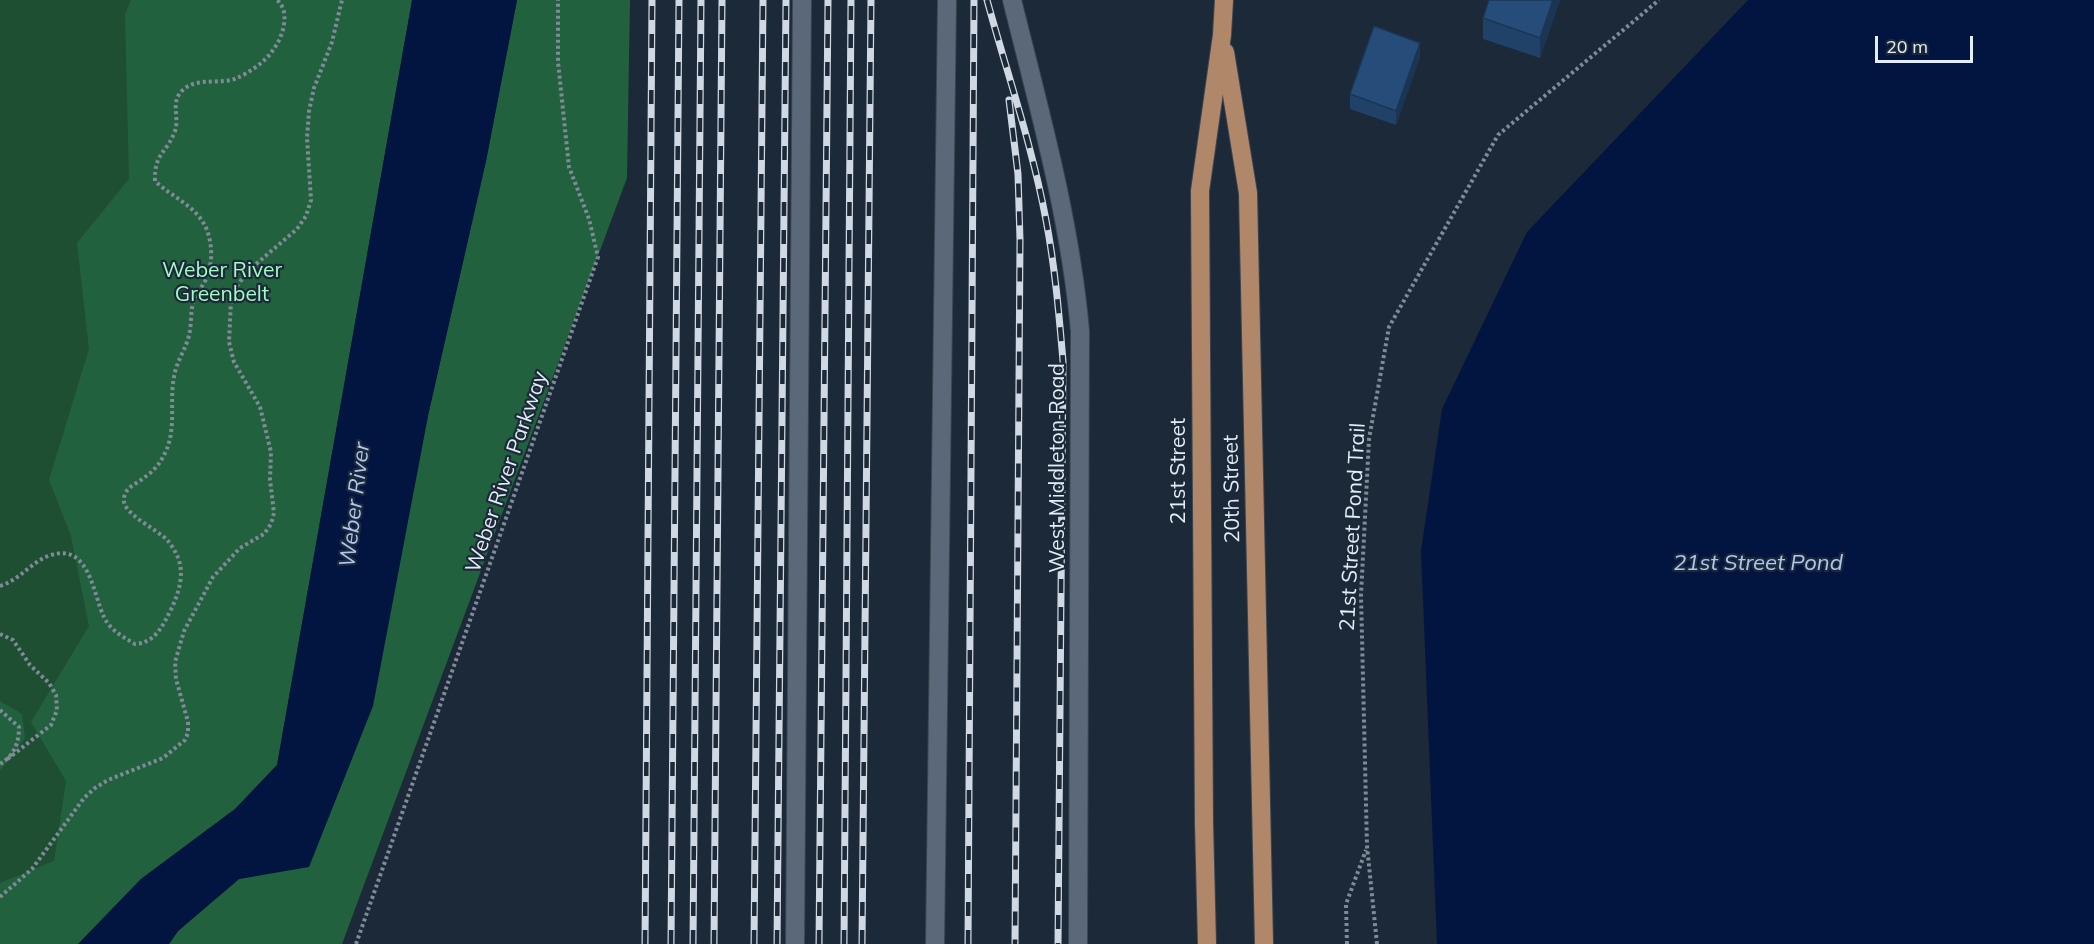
<!DOCTYPE html>
<style>
body{margin:0}
#map{position:relative;width:2094px;height:944px;overflow:hidden;background:#1c2938;font-family:Mulish,sans-serif}
canvas{display:block}
.scale{position:absolute;left:1875px;top:36px;width:98px;height:27px;box-sizing:border-box;border:3px solid #e4ecf7;border-top:0;padding-left:8px;font-size:18px;line-height:21px;white-space:nowrap;color:#e4ecf7;-webkit-text-stroke:4px #1c2938;paint-order:stroke}
</style>
<div id="map">
<canvas width="2094" height="944"></canvas>
<div class="scale">20 m</div>
</div>
<script>
const c = document.querySelector('canvas').getContext('2d');
c.lineJoin = 'round';
function fillPath(path, color) {
  c.fillStyle = color;
  c.fill(path, 'evenodd');
}
function stroke(path, color, width, dash) {
  c.strokeStyle = color;
  c.lineWidth = width;
  c.lineCap = dash ? 'butt' : 'round';
  c.setLineDash(dash || []);
  c.stroke(path);
}
function label(font, color, halo, rows, align = 'center') {
  c.font = font + ' Mulish,sans-serif';
  c.lineWidth = 4.5;
  c.setLineDash([]);
  c.textBaseline = 'middle';
  c.strokeStyle = halo;
  c.fillStyle = color;
  for (const [text, x, y, turn = 0] of rows) {
    c.save();
    c.translate(x, y);
    c.rotate((+turn || 0) * Math.PI / 180);
    c.textAlign = isNaN(turn) ? turn : align;
    if (halo) c.strokeText(text, 0, 0);
    c.fillText(text, 0, 0);
    c.restore();
  }
}
fillPath(new Path2D(`
 M 0,0 L 412,0 L 381,172 L 141,879 L 78,944 L 0,944 Z`), '#1f4f33');
fillPath(new Path2D(`
 M 131,0 L 412,0 L 277,765 L 235,809 L 141,879 L 78,944 L 0,944 L 0,883 L 54,861 L 66,781 L 31,722 L 89,626 L 71,536 L 49,480 L 89,349 L 77,243 L 129,179 L 125,15 Z
 M 517,0 L 630,0 L 627,178 L 342,944 L 169,944 L 178,931 L 239,879 L 309,866 L 429,411 L 486,161 Z
 M 0,701 L 22,714 L 25,738 L 0,771 Z`), '#22613e');
fillPath(new Path2D(`
 M 412,0 L 517,0 L 486,161 L 429,411 L 373,706 L 309,867 L 239,879 L 178,931 L 169,944 L 78,944 L 141,879 L 235,809 L 277,765 Z
 M 1748,0 L 2094,0 L 2094,944 L 1437,944 L 1421,551 L 1442,409 L 1527,232 Z`), '#021540');
const minor = new Path2D(`
 M 1012,0 C 1039,109 1070,218 1080,331 L 1078,944
 M 795,944 L 802,0
 M 935,944 L 947,0`);
const major = new Path2D(`
 M 1225,52 L 1248,193 L 1264,944
 M 1207,944 L 1204,823 L 1200,191 L 1222,35 L 1224,0`);
stroke(minor, '#3b4653', 20);
stroke(major, '#3b4653', 20);
stroke(new Path2D(`
 M 0,586 C 21,579 32,561 51,555 C 90,543 93,595 104,617 C 110,630 123,637 135,644 C 150,643 158,634 165,621 C 174,605 184,583 180,565 C 179,557 173,547 168,541 C 158,529 121,514 124,498 C 126,486 137,484 145,477 C 154,471 161,462 165,453 C 177,429 169,402 174,377 C 176,363 184,352 188,339 C 192,327 190,314 193,303 C 195,295 200,290 204,283 C 213,267 213,247 207,230 C 197,206 173,198 155,181 C 154,153 167,153 175,131 C 180,117 169,101 184,89 C 198,77 221,85 237,78 C 249,73 266,61 273,50 C 283,37 291,12 277,0
 M 0,634 L 13,640 L 30,665 L 49,683 L 56,695 L 57,710 L 51,725 L 5,761
 M 0,710 L 19,727 C 19,743 14,756 0,764
 M 0,897 L 32,869 L 84,798 L 95,788 L 108,780 L 163,758 L 185,740 L 188,733 L 188,722 L 176,679 L 175,662 L 184,631 L 213,577 L 240,548 L 264,534 L 271,524 L 274,513 L 270,480 L 271,452 L 260,407 L 234,362 L 229,342 L 231,300 L 237,286 L 248,271 L 297,229 L 306,216 L 311,200 L 307,138 L 309,111 L 314,88 L 332,42 L 342,0
 M 356,944 L 598,257 L 589,219 L 569,167 L 558,62 L 558,0
 M 1347,944 L 1346,904 L 1366,850
 M 1377,944 L 1367,846 L 1361,595 L 1369,439 L 1389,327 L 1498,135 L 1659,0`), '#808b98', 4, [3, 3]);
stroke(minor, '#5a687a', 18);
stroke(major, '#b08869', 18);
const rail = new Path2D(`
 M 987,0 C 1007,73 1032,145 1046,220 C 1055,267 1059,314 1063,361 L 1058,944
 M 1009,100 L 1018,174 L 1020,240 L 1015,944
 M 645,944 L 652,0
 M 671,944 L 679,0
 M 693,944 L 701,0
 M 714,944 L 722,0
 M 754,944 L 763,0
 M 777,944 L 786,0
 M 819,944 L 828,0
 M 844,944 L 851,0
 M 862,944 L 871,0
 M 968,944 L 974,0`);
stroke(rail, '#d0d8e4', 7);
stroke(rail, '#1c2938', 4.5, [14]);
fillPath(new Path2D(`
 M 1489,0 L 1560,0 L 1540,58 L 1483,39 L 1483,18 Z
 M 1420,57 L 1396,125 L 1350,109 L 1350,94 Z`), '#214268');
fillPath(new Path2D(`
 M 1553,0 L 1560,0 L 1540,58 L 1540,38 Z
 M 1420,43 L 1420,57 L 1396,125 L 1396,111 Z`), '#1b3655');
const building = new Path2D(`
 M 1489,0 L 1553,0 L 1540,38 L 1483,18 Z
 M 1374,26 L 1420,43 L 1396,111 L 1350,94 Z`);
fillPath(building, '#264d79');
stroke(building, '#1b3655', 1.5);
label('21px', '#a1fcc3', '#1c2938', [
 ["Weber River",222,271],
 ["Greenbelt",222,295]
]);
label('21px', '#e4ecf7', '#1c2938', [
 ["West Middleton Road",1058,468,-90],
 ["21st Street",1179,471,-90],
 ["Weber River Parkway",507,472,-71],
 ["20th Street",1232,489,-91],
 ["21st Street Pond Trail",1353,527,-87]
]);
label('italic 22px', '#adc7f5', '#1c2938', [
 ["Weber River",355,505,-83],
 ["21st Street Pond",1758,563]
]);
</script>
